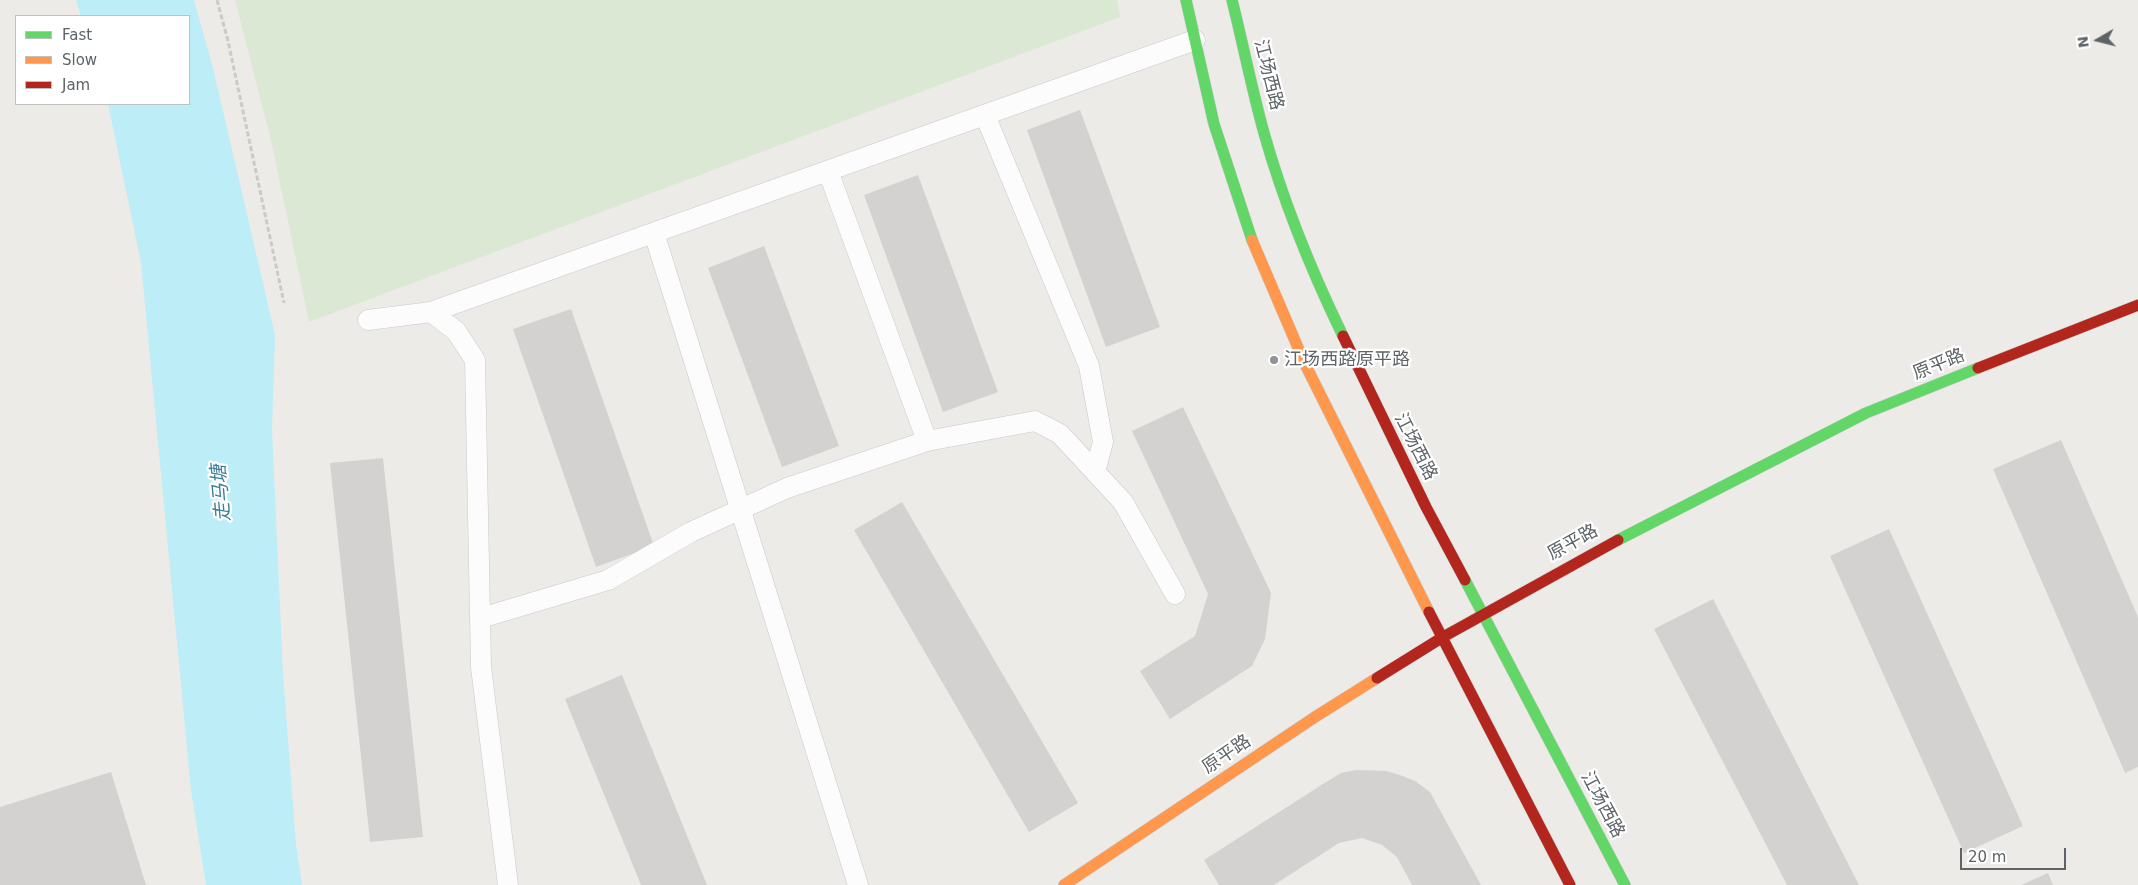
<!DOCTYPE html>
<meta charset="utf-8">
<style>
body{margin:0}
#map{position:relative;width:2138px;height:885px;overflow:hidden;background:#edebe8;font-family:"DejaVu Sans",sans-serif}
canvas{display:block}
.legend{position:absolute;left:15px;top:15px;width:175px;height:90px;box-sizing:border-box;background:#fff;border:1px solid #bec1c2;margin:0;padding:6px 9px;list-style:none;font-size:15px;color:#5d6366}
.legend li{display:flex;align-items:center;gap:10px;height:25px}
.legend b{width:25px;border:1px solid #bec1c2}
.north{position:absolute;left:2073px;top:15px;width:50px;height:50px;-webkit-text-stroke:4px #fff;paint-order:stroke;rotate:262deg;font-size:14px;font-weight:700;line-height:20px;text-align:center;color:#5d6366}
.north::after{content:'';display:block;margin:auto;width:18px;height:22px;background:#5d6366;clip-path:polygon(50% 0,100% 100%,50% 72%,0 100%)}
.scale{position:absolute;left:1960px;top:848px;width:106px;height:22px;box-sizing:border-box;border:2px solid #5d6366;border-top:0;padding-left:6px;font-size:15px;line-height:18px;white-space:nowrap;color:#5d6366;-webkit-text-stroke:4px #fff;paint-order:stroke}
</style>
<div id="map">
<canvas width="2138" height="885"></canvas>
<ul class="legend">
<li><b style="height:6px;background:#63d668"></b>Fast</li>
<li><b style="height:6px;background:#ff974d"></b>Slow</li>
<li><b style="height:6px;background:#b3261e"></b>Jam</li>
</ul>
<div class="north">N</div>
<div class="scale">20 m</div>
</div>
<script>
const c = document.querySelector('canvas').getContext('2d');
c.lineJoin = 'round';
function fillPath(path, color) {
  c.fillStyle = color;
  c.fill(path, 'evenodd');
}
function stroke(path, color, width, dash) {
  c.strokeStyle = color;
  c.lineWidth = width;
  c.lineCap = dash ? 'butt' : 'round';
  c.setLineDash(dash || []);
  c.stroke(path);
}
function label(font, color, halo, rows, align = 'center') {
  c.font = font + ' "DejaVu Sans","Noto Sans SC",sans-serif';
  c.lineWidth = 4.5;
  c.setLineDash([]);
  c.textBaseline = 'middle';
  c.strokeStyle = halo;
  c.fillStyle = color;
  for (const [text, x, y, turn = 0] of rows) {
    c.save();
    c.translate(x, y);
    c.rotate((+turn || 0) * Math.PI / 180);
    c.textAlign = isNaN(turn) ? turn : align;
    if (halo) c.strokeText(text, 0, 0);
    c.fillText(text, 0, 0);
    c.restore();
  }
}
fillPath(new Path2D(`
 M 235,0 L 1117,0 L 1120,17 L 309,322 L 271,140 Z`), '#dbe8d4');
fillPath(new Path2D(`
 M 76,0 L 194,0 L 213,68 L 275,335 L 272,429 L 283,674 L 296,844 L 302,885 L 206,885 L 191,790 L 141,263 L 108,104 L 189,104 L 189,16 L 81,16 Z`), '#bdedf7');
fillPath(new Path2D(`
 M 1080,110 L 1160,327 L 1106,347 L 1027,130 Z
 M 918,175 L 998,392 L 943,412 L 864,195 Z
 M 764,246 L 839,446 L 782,467 L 708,268 Z
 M 571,309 L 654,546 L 596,567 L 513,329 Z
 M 1183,407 L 1271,593 L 1265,639 L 1252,666 L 1170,719 L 1140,671 L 1195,636 L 1208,594 L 1132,431 Z
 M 2061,440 L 2138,617 L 2138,767 L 2125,773 L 1993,469 Z
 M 383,458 L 423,837 L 370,842 L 330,463 Z
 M 902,502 L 1078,803 L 1029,832 L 854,530 Z
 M 1889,529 L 2023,826 L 1964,853 L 1830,556 Z
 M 1713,599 L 1859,885 L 1787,885 L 1654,629 Z
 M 622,675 L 707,885 L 641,885 L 565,699 Z
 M 1356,770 L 1386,771 L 1400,775 L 1415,781 L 1430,792 L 1481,885 L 1412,885 L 1397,857 L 1382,845 L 1362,838 L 1339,843 L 1274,885 L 1219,885 L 1204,860 L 1323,784 L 1341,773 Z
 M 111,772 L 146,885 L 0,885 L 0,807 Z
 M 2048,873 L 2053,885 L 2021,885 Z`), '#d4d2d1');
const lane = new Path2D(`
 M 985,115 L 1089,366 L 1103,442 L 1095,472
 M 828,171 L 927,441
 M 654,233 L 858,885
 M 431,312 L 1195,40
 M 368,320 L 431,312 L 456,331 L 475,360 L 481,667 L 508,885
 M 481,618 L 608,580 L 691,532 L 787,488 L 927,441 L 1035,421 L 1060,434 L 1123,502 L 1175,594`);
const fast = new Path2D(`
 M 1186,0 L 1214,124 L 1252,240
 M 1232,0 C 1243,44 1252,90 1264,133 C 1284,204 1311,270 1343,336
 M 1618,540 L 1866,413 L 1978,368
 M 1465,580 L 1625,885`);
const slow = new Path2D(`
 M 1252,240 L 1305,364 L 1429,612
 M 1064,885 L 1315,717 L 1377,678`);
const jam = new Path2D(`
 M 1343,336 L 1426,507 L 1465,580
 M 1978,368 L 2138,305
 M 1429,612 L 1570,885
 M 1377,678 L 1443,637 L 1618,540`);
stroke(lane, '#c9c9c8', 21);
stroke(fast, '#c9c9c8', 12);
stroke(slow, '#c9c9c8', 12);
stroke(jam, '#c9c9c8', 12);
stroke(new Path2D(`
 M 217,0 L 228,41 L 284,303`), '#c8ccc9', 3, [5, 2.5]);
stroke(lane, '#fcfcfc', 20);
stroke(fast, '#63d668', 11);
stroke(slow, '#ff974d', 11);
stroke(jam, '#b3261e', 11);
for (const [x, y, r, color] of [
 [1274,360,5,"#8f9394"]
]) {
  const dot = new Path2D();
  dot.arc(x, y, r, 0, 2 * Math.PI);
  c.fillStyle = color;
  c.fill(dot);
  stroke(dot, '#fff', 2);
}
label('18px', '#5d6366', '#fff', [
 ["江场西路",1268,75,76],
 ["原平路",1939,365,-22],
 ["江场西路",1415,447,63],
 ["原平路",1573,543,-29],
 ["原平路",1227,755,-34],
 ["江场西路",1602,805,62]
]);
label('18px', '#5d6366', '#fff', [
 ["江场西路原平路",1284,360]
], 'left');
label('italic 19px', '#3b7e96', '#fff', [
 ["走马塘",222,493,-95]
]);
</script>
